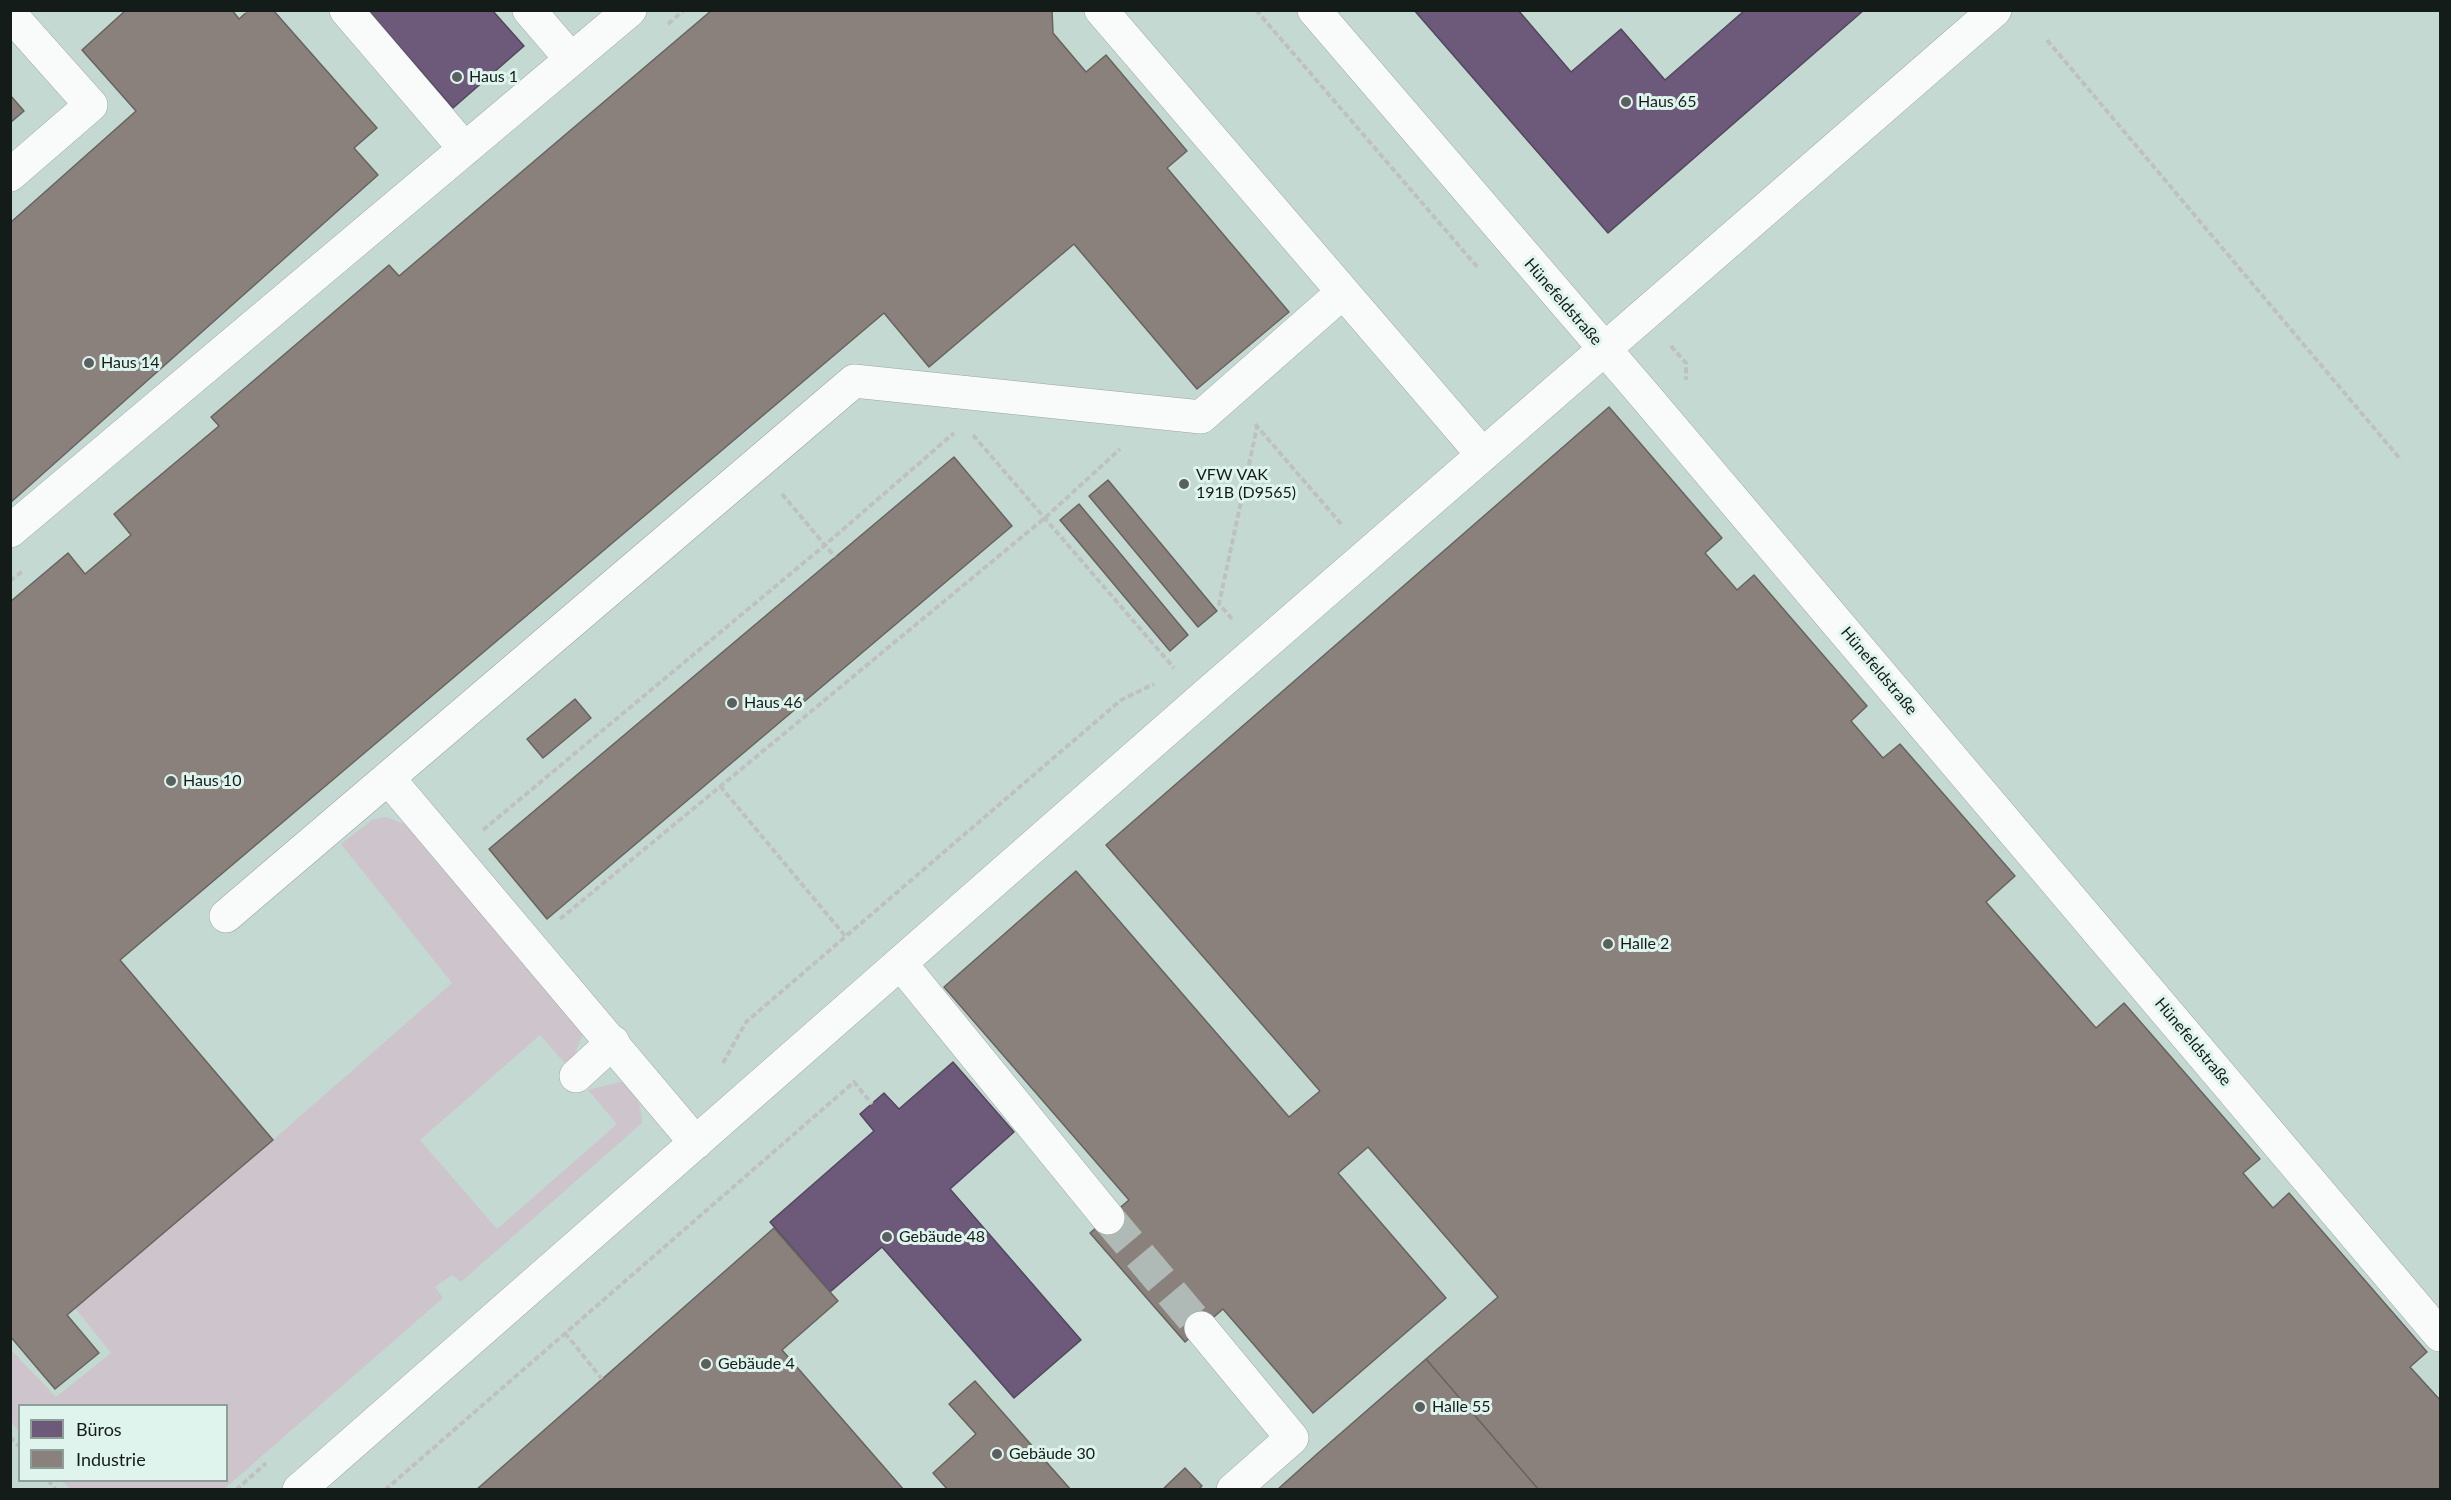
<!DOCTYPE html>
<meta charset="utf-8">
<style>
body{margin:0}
#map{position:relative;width:2451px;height:1500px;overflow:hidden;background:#d6e1de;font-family:Lato,sans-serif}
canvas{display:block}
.frame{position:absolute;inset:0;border:12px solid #141c1a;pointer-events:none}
.legend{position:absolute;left:18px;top:1404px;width:210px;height:78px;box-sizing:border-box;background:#dff4ed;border:2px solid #8e9e99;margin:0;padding:8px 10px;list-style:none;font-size:18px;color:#141c1a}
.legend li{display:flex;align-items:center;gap:12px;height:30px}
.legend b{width:30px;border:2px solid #8e9e99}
</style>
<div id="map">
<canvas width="2451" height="1500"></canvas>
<div class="frame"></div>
<ul class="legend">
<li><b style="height:16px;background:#6d597a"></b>Büros</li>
<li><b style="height:16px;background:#8a817c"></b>Industrie</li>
</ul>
</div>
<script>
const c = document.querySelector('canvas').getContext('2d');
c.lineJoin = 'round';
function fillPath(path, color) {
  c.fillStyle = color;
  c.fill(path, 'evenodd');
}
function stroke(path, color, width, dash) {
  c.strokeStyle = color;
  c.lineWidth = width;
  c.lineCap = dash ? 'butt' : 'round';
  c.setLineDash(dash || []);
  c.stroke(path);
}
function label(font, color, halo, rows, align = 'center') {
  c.font = font + ' Lato,sans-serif';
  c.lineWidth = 6;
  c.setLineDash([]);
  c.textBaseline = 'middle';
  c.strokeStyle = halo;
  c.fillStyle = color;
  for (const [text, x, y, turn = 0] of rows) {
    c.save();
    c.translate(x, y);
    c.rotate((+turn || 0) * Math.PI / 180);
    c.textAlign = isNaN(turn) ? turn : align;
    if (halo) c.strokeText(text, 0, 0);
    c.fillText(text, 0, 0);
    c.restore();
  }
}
fillPath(new Path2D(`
 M 10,11 L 2440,11 L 2440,1489 L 11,1489 ZM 20,1406 L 226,1406 L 226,1480 L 20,1480 Z`), '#c5d9d3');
fillPath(new Path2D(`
 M 386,817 L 410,826 L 583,1034 L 569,1068 L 540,1035 L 420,1140 L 497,1229 L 617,1124 L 588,1090 L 624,1081 C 636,1094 642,1105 642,1123 L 461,1282 L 452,1275 L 435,1287 L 443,1298 L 224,1489 L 70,1489 L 62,1481 L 226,1480 L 226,1406 L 20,1406 L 19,1432 L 11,1421 L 10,1349 L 56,1397 L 111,1353 L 75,1308 L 273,1140 L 452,983 L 341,844 L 372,820 Z`), '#cec4cc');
const offices = new Path2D(`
 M 368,10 L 492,10 L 524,46 L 453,108 Z
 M 1414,10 L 1518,10 L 1571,72 L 1621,29 L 1665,80 L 1745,10 L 1864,10 L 1608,233 Z
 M 953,1062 L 1014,1132 L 950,1189 L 1081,1340 L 1014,1398 L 882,1247 L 830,1292 L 770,1222 L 874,1131 L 860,1114 L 884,1093 L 899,1109 Z`);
fillPath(offices, '#6d597a');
stroke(offices, '#52475d', 1.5);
const industry = new Path2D(`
 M 126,10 L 232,10 L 239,19 L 249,10 L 273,10 L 377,128 L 354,148 L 378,175 L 10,503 L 10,223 L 136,111 L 82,50 Z
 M 712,10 L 1052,10 L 1053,33 L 1086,72 L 1106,55 L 1187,151 L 1167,168 L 1289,312 L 1197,389 L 1074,244 L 929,367 L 884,313 L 120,960 L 273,1140 L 67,1315 L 99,1353 L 55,1389 L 10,1336 L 10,602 L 68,553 L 85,574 L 131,535 L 114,514 L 219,426 L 211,417 L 389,265 L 399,276 Z
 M 10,95 L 24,111 L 10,123 Z
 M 1609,407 L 1722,538 L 1705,553 L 1737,590 L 1754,575 L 1867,706 L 1851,721 L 1883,758 L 1900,744 L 2015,876 L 1986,902 L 2096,1028 L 2124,1003 L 2260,1159 L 2243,1173 L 2273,1208 L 2289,1193 L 2427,1352 L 2410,1367 L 2440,1400 L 2440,1490 L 1539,1490 L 1426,1359 L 1498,1297 L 1368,1147 L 1338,1173 L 1446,1298 L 1313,1413 L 1223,1309 L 1185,1342 L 1090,1233 L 1129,1200 L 944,987 L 1076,871 L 1289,1117 L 1320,1091 L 1106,845 Z
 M 954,457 L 1012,526 L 547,919 L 489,849 Z
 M 1108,480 L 1217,611 L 1198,627 L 1089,496 Z
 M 1079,504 L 1188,635 L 1170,651 L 1060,520 Z
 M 575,699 L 591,718 L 543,758 L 527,739 Z
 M 774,1228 L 838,1301 L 782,1350 L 904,1490 L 476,1490 Z
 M 1426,1359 L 1539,1490 L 1277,1490 L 1317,1454 Z
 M 975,1381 L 1071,1490 L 948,1490 L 933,1473 L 976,1434 L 949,1404 Z
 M 1185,1468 L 1202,1486 L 1198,1490 L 1162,1490 Z`);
fillPath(industry, '#8a817c');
stroke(industry, '#67635f', 1.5);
stroke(new Path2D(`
 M 1108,1218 L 1201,1328`), '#afbab7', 33, [33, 16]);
const minor = new Path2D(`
 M 346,10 L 465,149
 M 529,10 L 571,59
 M 1101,10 L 1483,455
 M 1314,10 L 1646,397 L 2440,1335
 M 10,14 L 91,105 L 10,175
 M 10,531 L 630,10
 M 388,778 L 696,1143
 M 226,916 L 854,381 L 1201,417 L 1342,293
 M 901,964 L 1108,1218
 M 576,1076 L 613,1042
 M 1201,1328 L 1292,1438 L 1233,1490
 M 299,1490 L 1205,696 L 1995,10`);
stroke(minor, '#9ba4a2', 34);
stroke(new Path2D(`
 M 246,10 L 247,12
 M 1256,10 L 1479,269
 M 668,24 L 684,10
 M 2047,40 L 2401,460
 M 1671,346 L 1686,363 L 1686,380
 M 1255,424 L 1342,525
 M 973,435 L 1174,668
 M 782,494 L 835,557
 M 10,581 L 24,570
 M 1232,619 L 1219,604 L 1257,427
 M 720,786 L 846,937
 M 483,830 L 825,545 L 954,433
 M 560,919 L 1046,517 L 1120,449
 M 723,1063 L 746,1022 L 1121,700 L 1154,684
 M 565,1333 L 602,1379
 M 10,1437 L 20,1447
 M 48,1480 L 56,1490
 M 236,1490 L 266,1463
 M 385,1490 L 854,1082 L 872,1104`), '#bec1c0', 4, [6, 3]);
stroke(minor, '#f9fafa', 33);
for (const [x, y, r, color] of [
 [457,77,6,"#58615f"],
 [1626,102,6,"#58615f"],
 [89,363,6,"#58615f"],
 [1184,484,6,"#58615f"],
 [732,703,6,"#58615f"],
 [171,781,6,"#58615f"],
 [1608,944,6,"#58615f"],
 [887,1237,6,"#58615f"],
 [706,1364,6,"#58615f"],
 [1420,1407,6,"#58615f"],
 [997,1454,6,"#58615f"]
]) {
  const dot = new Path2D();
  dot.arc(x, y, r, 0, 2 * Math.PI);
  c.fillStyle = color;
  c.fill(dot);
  stroke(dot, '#dff4ed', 2);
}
label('16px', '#141c1a', '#dff4ed', [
 ["Haus 1",469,77],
 ["Haus 65",1638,102],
 ["Haus 14",101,363],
 ["VFW VAK",1196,475],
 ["191B (D9565)",1196,493],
 ["Haus 46",744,703],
 ["Haus 10",183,781],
 ["Halle 2",1620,944],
 ["Gebäude 48",899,1237],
 ["Gebäude 4",718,1364],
 ["Halle 55",1432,1407],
 ["Gebäude 30",1009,1454]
], 'left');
label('16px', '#141c1a', '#dff4ed', [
 ["Hünefeldstraße",1563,302,49],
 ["Hünefeldstraße",1879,671,50],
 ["Hünefeldstraße",2193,1042,50]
]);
</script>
